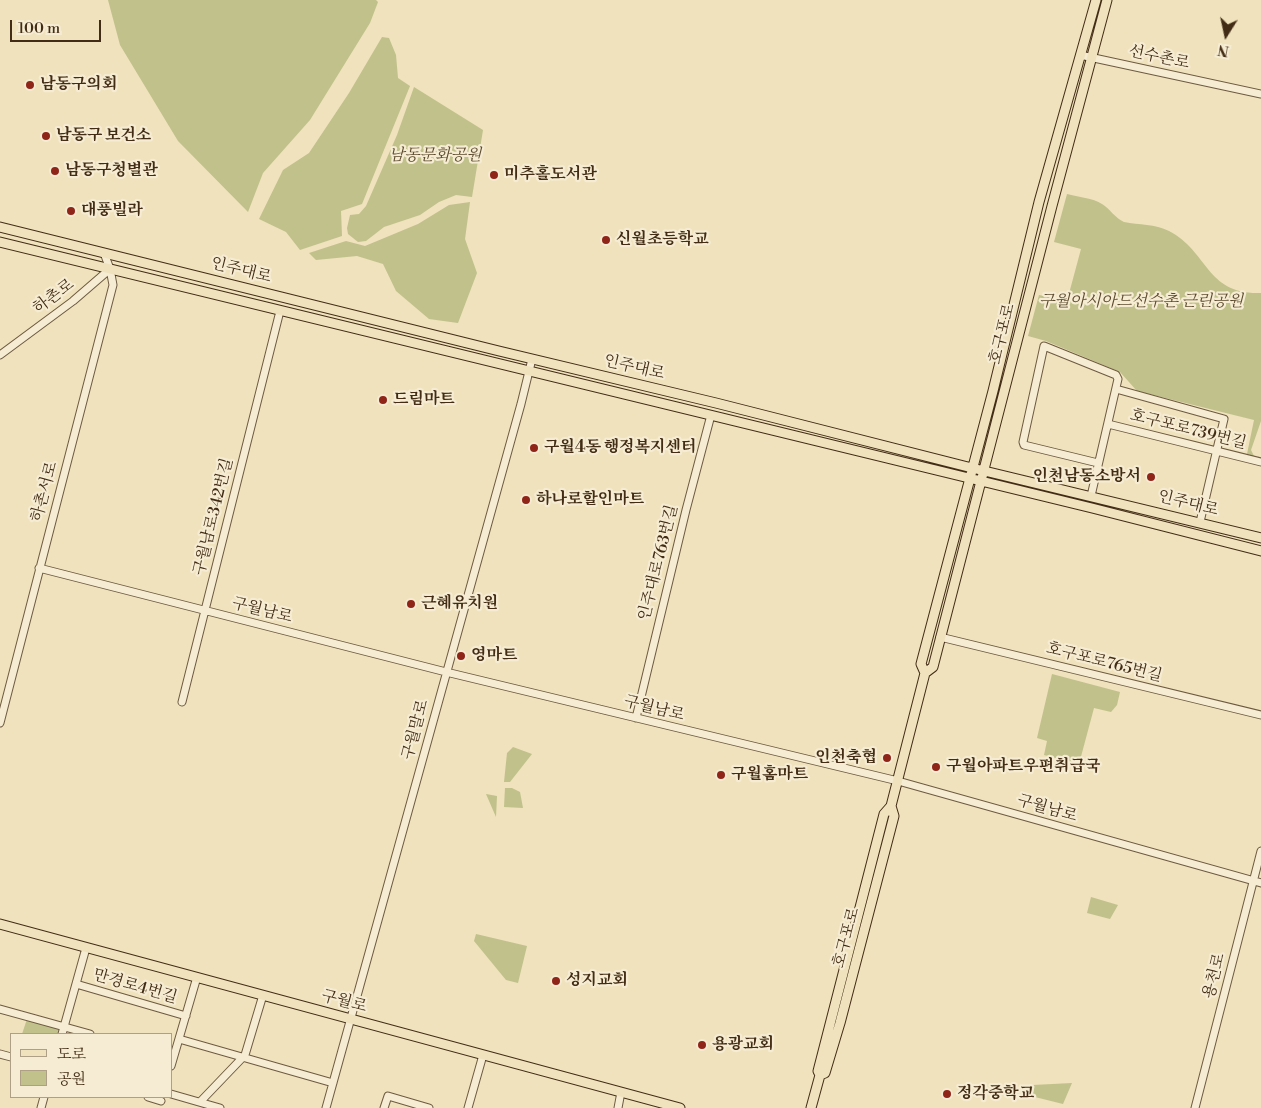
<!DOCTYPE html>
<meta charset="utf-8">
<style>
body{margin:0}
#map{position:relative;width:1261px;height:1108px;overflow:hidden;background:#efe2bc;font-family:"Libre Bodoni","Noto Serif KR",serif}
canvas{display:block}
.legend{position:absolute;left:10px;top:1033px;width:162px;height:65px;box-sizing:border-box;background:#f5ecd3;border:1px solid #ae9f87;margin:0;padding:6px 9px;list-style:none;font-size:15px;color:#432c16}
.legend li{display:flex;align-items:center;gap:10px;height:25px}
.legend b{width:25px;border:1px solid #ae9f87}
.north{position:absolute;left:1201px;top:10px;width:50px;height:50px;-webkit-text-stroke:4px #f5ecd3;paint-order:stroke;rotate:190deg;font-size:14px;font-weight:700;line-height:20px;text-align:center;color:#432c16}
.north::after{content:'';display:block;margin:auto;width:18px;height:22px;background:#432c16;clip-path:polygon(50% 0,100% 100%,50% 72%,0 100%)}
.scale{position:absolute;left:10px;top:20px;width:91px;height:22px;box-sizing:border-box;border:2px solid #432c16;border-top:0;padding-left:6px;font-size:15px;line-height:18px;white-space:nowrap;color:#432c16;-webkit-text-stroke:4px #f5ecd3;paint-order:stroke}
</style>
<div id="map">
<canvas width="1261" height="1108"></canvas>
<ul class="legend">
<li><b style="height:6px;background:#efe2bc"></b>도로</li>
<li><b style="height:14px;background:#c1c18b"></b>공원</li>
</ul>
<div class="north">N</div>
<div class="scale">100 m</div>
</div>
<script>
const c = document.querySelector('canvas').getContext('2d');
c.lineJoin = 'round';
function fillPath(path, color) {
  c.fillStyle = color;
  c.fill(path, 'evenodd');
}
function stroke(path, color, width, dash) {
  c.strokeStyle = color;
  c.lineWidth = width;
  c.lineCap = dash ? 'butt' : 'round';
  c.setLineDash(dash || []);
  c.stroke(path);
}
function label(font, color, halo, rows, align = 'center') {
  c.font = font + ' "Libre Bodoni","Noto Serif KR",serif';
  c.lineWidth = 4.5;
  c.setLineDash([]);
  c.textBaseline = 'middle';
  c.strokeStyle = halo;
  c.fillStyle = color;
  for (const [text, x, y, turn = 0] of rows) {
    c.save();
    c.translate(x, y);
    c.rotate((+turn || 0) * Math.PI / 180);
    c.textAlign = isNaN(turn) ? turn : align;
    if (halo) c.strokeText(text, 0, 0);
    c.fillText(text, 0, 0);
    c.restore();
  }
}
fillPath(new Path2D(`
 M 108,0 L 376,0 L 378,2 L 370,23 L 310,120 L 263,173 L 248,212 L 178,141 L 120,45 Z
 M 382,37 L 389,38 L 396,55 L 398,78 L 410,86 L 362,204 L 341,211 L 342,236 L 300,250 L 286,232 L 259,219 L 283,170 L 309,153 L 349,93 Z
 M 414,87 L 483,130 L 472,197 L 456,195 L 439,202 L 420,215 L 384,227 L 366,241 L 358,242 L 348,234 L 347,228 L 350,215 L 359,214 L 366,206 L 397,135 Z
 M 1067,194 C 1078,197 1093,198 1102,204 C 1110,209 1115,218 1124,222 C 1139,225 1155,224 1169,231 C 1209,252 1206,295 1261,293 L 1261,421 L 1251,450 L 1254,456 L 1247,454 L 1254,420 L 1137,391 L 1120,372 L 1046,341 L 1028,336 L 1039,295 L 1067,301 L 1081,249 L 1054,242 Z
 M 470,202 L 465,239 L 477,273 L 458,323 L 429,319 L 396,291 L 383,264 L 357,256 L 316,260 L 309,253 L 346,241 L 365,246 L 418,224 L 449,205 Z
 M 1052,674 L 1120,692 L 1117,705 L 1111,712 L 1094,708 L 1079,764 L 1044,755 L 1047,741 L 1037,738 Z
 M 513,747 L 532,754 L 510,782 L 504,782 L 507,753 Z
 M 505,788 L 512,788 L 520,792 L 523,808 L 504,807 Z
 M 486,794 L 497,796 L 496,817 Z
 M 1091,897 L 1118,905 L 1110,919 L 1087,913 Z
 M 476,934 L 527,946 L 518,983 L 506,980 L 474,941 Z
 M 27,1019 L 61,1030 L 60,1034 L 22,1034 Z
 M 1072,1083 L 1063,1104 L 1027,1095 L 1033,1085 Z`), '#c1c18b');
const minor = new Path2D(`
 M 1080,55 L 1261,94
 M 0,355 L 73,301 L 110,269 L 104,253
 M 1116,389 L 1224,419 L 1200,522
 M 1108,424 L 1261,462
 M 1091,496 L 1118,379 L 1116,375 L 1044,346 L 1023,442 L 1024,445 L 1098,463
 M 39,568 L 446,672 L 898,781 L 1261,883
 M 940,637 L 1261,715
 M 182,702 L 280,311
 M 636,718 L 686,510 L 711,415
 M 0,723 L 113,285 L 110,269
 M 76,984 L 186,1016
 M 0,1009 L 90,1034
 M 62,1034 L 86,948
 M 179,1039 L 333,1083
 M 0,1054 L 11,1057
 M 171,1066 L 197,977
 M 171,1094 L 220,1108
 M 148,1097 L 161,1101
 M 200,1102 L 245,1055 L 263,995
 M 41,1108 L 44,1097
 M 326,1108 L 521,404 L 532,359
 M 384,1108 L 388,1096 L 429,1108
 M 468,1108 L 483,1055
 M 618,1108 L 621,1092
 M 1195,1108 L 1261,851`);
const major = new Path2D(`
 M 0,227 L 499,351 L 716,403 L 972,468 L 1261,538
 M 0,242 L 1092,508 L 1261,551
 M 925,673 L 921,664 L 993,391 L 1039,202 L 1096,0
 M 0,924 L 680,1108
 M 820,1075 L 825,1073 L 840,1023 L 894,816 L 891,806
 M 811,1108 L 820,1075 L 818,1071 L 884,814 L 891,806 L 925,673 L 933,667 L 1052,206 L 1107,0`);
stroke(minor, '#6e5a40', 9);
stroke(major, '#432c16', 11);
stroke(minor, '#f5ecd3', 7);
stroke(major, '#efe2bc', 9);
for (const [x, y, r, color] of [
 [30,85,5,"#8f2418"],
 [46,136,5,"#8f2418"],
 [55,171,5,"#8f2418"],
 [494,175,5,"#8f2418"],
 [71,211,5,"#8f2418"],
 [606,240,5,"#8f2418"],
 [383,400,5,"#8f2418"],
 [534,448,5,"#8f2418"],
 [1151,477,5,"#8f2418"],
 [526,500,5,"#8f2418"],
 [411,604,5,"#8f2418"],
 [461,656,5,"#8f2418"],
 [887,758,5,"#8f2418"],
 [936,767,5,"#8f2418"],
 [721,775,5,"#8f2418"],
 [556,981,5,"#8f2418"],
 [702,1045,5,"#8f2418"],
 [947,1094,5,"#8f2418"]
]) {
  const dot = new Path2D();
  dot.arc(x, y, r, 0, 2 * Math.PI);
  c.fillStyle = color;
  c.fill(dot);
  stroke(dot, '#f5ecd3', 2);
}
label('16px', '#432c16', '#f5ecd3', [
 ["선수촌로",1159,58,12],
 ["인주대로",241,271,14],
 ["하촌로",54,297,-37],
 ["호구포로",1003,334,-76],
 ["인주대로",634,368,13],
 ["호구포로739번길",1188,430,14],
 ["하촌서로",45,492,-75],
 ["인주대로",1188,504,14],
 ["구월남로342번길",214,517,-76],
 ["인주대로763번길",659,563,-76],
 ["구월남로",262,611,14],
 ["호구포로765번길",1104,663,14],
 ["구월남로",654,709,14],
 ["구월말로",416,730,-75],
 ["구월남로",1047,809,16],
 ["호구포로",847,938,-75],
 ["용천로",1215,976,-76],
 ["만경로4번길",135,987,16],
 ["구월로",344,1002,15]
]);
label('bold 16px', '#432c16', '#f5ecd3', [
 ["남동구의회",40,85],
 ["남동구 보건소",56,136],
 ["남동구청별관",65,171],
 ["미추홀도서관",504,175],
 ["대풍빌라",81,211],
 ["신월초등학교",616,240],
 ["드림마트",393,400],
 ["구월4동 행정복지센터",544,448],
 ["인천남동소방서",1141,477,"right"],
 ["하나로할인마트",536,500],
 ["근혜유치원",421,604],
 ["영마트",471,656],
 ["인천축협",877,758,"right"],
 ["구월아파트우편취급국",946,767],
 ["구월홈마트",731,775],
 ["성지교회",566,981],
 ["용광교회",712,1045],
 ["정각중학교",957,1094]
], 'left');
label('italic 16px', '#5c4a2d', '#f5ecd3', [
 ["남동문화공원",435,156],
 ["구월아시아드선수촌 근린공원",1141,302]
]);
</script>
